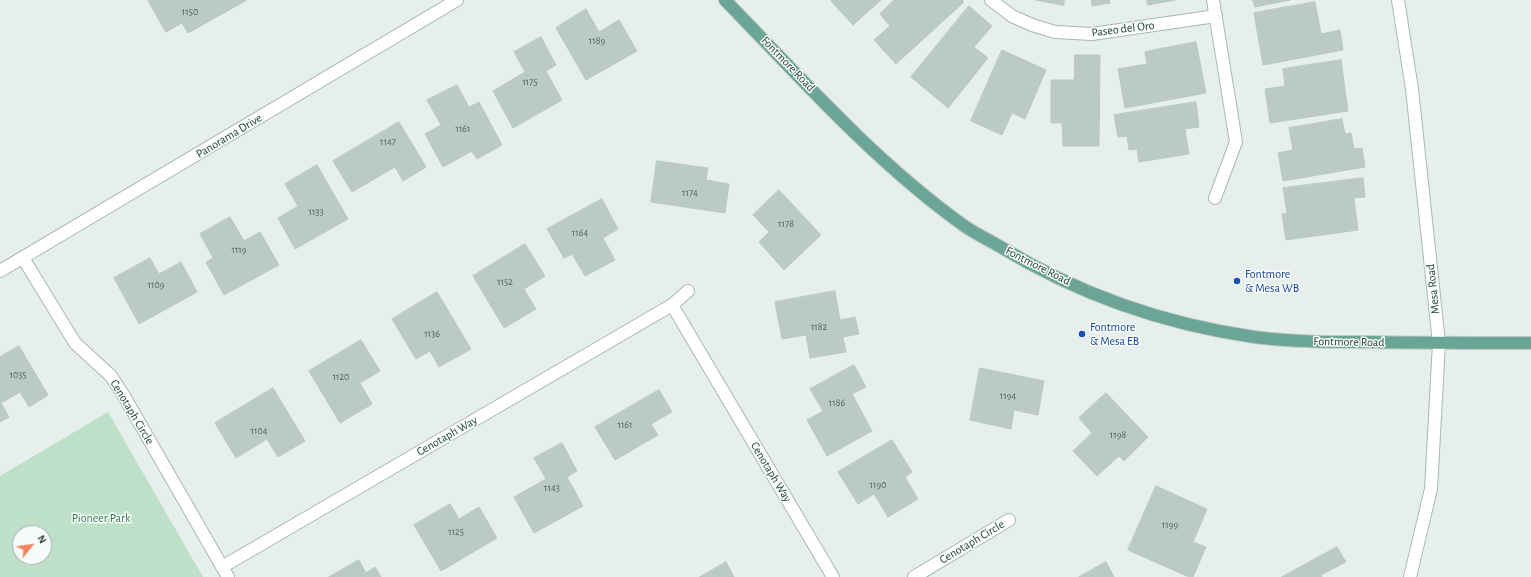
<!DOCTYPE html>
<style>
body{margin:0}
#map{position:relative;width:1531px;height:577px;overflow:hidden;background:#e6efeb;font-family:"Alegreya Sans",sans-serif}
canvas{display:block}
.north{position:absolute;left:12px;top:525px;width:40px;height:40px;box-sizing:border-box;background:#f7fbf9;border:1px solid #a3b1ad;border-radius:50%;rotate:60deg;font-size:11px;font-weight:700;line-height:16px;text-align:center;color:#24423a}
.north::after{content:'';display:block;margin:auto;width:14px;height:18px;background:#f4845f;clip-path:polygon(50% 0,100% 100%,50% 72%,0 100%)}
</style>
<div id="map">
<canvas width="1531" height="577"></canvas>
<div class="north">N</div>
</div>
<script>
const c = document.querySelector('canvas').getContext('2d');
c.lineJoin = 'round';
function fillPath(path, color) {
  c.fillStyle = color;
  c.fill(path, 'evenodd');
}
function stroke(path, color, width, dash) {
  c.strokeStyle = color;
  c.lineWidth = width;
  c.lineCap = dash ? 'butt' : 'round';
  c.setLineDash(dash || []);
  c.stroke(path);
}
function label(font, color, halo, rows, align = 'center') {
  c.font = font + ' "Alegreya Sans",sans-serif';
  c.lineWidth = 3;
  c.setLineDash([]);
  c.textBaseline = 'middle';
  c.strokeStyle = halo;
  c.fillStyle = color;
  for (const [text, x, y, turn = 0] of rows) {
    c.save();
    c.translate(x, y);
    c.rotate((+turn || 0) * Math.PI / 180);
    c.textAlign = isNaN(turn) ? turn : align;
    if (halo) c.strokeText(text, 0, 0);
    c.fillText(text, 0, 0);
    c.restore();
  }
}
fillPath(new Path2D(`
 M 108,412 L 203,577 L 0,577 L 0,476 ZM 20,533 L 44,533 L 44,557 L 20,557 Z`), '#bfe0c8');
const building = new Path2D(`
 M 148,0 L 247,0 L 188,33 L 182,23 L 166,32 Z
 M 832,0 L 881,0 L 853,25 L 831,1 Z
 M 894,0 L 962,0 L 964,2 L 896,64 L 874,40 L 890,26 L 880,14 Z
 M 1036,0 L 1064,0 L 1064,5 Z
 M 1092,0 L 1109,0 L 1110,3 L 1092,6 Z
 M 1147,0 L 1175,0 L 1148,5 Z
 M 1253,0 L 1290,0 L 1255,7 Z
 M 1315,2 L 1321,34 L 1340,30 L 1343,50 L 1263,65 L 1254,13 Z
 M 969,6 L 992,26 L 974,47 L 988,58 L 948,108 L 911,77 Z
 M 586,9 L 599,32 L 619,20 L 637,51 L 586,80 L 556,28 Z
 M 541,37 L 556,65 L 546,71 L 562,100 L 513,128 L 493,91 L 525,72 L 514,52 Z
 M 1196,42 L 1206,93 L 1125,108 L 1118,69 L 1147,64 L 1145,52 Z
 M 1002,50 L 1046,70 L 1025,119 L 1012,113 L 1002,135 L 971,121 Z
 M 1075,55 L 1100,55 L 1099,146 L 1063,146 L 1062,123 L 1051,123 L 1051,80 L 1074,80 Z
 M 1341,60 L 1348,111 L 1270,123 L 1265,89 L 1285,86 L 1283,69 Z
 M 457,85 L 469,107 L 479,102 L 502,145 L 477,159 L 472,151 L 443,167 L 425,134 L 441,125 L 427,100 Z
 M 1196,102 L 1199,127 L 1185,129 L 1189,154 L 1139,162 L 1137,149 L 1129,150 L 1127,136 L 1118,137 L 1114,115 Z
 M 1342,119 L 1345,134 L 1351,133 L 1354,149 L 1362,148 L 1365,167 L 1283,181 L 1278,153 L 1293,150 L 1289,128 Z
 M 399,122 L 426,167 L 403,181 L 395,167 L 352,192 L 333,161 Z
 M 657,161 L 708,168 L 706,180 L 729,184 L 725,213 L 651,202 Z
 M 317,165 L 348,219 L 295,249 L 278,218 L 298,206 L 285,184 Z
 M 1363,178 L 1365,197 L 1354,198 L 1358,230 L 1286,240 L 1282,214 L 1287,213 L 1283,188 Z
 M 779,190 L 821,235 L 784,270 L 759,242 L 769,232 L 753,215 Z
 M 602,199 L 618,229 L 603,238 L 615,260 L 585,276 L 572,254 L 564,258 L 547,229 Z
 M 230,217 L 244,241 L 260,232 L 279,265 L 224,295 L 206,262 L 213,258 L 200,234 Z
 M 525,244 L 545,276 L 524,289 L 536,309 L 504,328 L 473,276 Z
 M 150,258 L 159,274 L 181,262 L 197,292 L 139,324 L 114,278 Z
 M 835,291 L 840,320 L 855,317 L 859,334 L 843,337 L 846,352 L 810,358 L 806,335 L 782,339 L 775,302 Z
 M 437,292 L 471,349 L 439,367 L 430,351 L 416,359 L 392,319 Z
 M 361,340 L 380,371 L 360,383 L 372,404 L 340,423 L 309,371 Z
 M 19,346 L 48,395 L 29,407 L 20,392 L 1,403 L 9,417 L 0,422 L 0,357 Z
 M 854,365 L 866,387 L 852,394 L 872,431 L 827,456 L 807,420 L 823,411 L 810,389 Z
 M 980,368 L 1044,381 L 1038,415 L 1014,410 L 1011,429 L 970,420 Z
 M 273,388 L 305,441 L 278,457 L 267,439 L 236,458 L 215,423 Z
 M 659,390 L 672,412 L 651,424 L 658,435 L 615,460 L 595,427 Z
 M 1106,393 L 1148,437 L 1124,461 L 1119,456 L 1097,476 L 1073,451 L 1092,433 L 1079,418 Z
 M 892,440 L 912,472 L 905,477 L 918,499 L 888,517 L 874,494 L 858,504 L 838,472 Z
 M 562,443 L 577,471 L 567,477 L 583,506 L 534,533 L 514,497 L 546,479 L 534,458 Z
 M 1156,486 L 1207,509 L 1193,542 L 1206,547 L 1193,577 L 1189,577 L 1128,550 Z
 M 450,504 L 459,519 L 479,507 L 497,538 L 441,571 L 414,525 Z
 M 1337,547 L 1346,562 L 1321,575 L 1322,577 L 1282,577 Z
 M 359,560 L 366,573 L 375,567 L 381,577 L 329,577 Z
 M 726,562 L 734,577 L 700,577 Z
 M 1106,562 L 1114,577 L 1079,577 Z`);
fillPath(building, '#bbcac4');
stroke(building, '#b8c9c2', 1);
const street = new Path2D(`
 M 991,0 L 1012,16 L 1032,25 L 1055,32 L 1092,34 L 1216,16
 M 1213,0 L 1236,142 L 1215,198
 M 23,258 L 75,343 L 111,376 L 124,396 L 228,577
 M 0,271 L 457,0
 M 672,305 L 688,291
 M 222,567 L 672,305 L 833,577
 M 914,577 L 1009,520`);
const secondary = new Path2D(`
 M 1398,0 L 1412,89 L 1439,343 L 1431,489 L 1410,577`);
const primary = new Path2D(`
 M 725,0 C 801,78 874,161 963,225 C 974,233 987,239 999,246 C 1076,293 1164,324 1254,337 C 1292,342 1331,342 1369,342 C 1423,343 1477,343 1531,343`);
stroke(street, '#a8b8b2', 14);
stroke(secondary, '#a4bbb3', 14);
stroke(primary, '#c2cac8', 14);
stroke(street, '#fff', 12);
stroke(secondary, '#fff', 12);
stroke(primary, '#6aa596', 12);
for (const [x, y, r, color] of [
 [1237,281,4,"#1a4fb4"],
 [1082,334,4,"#1a4fb4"]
]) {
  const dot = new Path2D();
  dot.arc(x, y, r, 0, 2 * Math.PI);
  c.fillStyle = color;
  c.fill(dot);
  stroke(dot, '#f7fbf9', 1.5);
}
label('10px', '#4a645c', null, [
 ["1150",190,12],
 ["1189",597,41],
 ["1175",530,82],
 ["1161",463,129],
 ["1147",388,142],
 ["1174",690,193],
 ["1133",316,212],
 ["1178",786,224],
 ["1164",580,233],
 ["1119",239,250],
 ["1152",505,282],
 ["1109",156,285],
 ["1182",819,327],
 ["1136",432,334],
 ["1035",18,375],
 ["1120",341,377],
 ["1194",1008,396],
 ["1186",837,403],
 ["1161",625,425],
 ["1104",259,431],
 ["1198",1118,435],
 ["1190",878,485],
 ["1143",552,488],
 ["1199",1170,525],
 ["1125",456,532]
]);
label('12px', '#24423a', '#f7fbf9', [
 ["Paseo del Oro",1123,29,-7],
 ["Fontmore Road",788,64,46],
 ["Panorama Drive",229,136,-31],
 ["Fontmore Road",1038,266,27],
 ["Mesa Road",1433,289,-96],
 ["Fontmore Road",1349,342,1],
 ["Cenotaph Circle",132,412,59],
 ["Cenotaph Way",447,436,-30],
 ["Cenotaph Way",771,472,59],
 ["Cenotaph Circle",972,542,-31]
]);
label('12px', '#164399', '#f7fbf9', [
 ["Fontmore",1245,274],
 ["& Mesa WB",1245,288],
 ["Fontmore",1090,327],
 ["& Mesa EB",1090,341]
], 'left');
label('12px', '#2d7a4b', '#f7fbf9', [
 ["Pioneer Park",101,518]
]);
</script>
